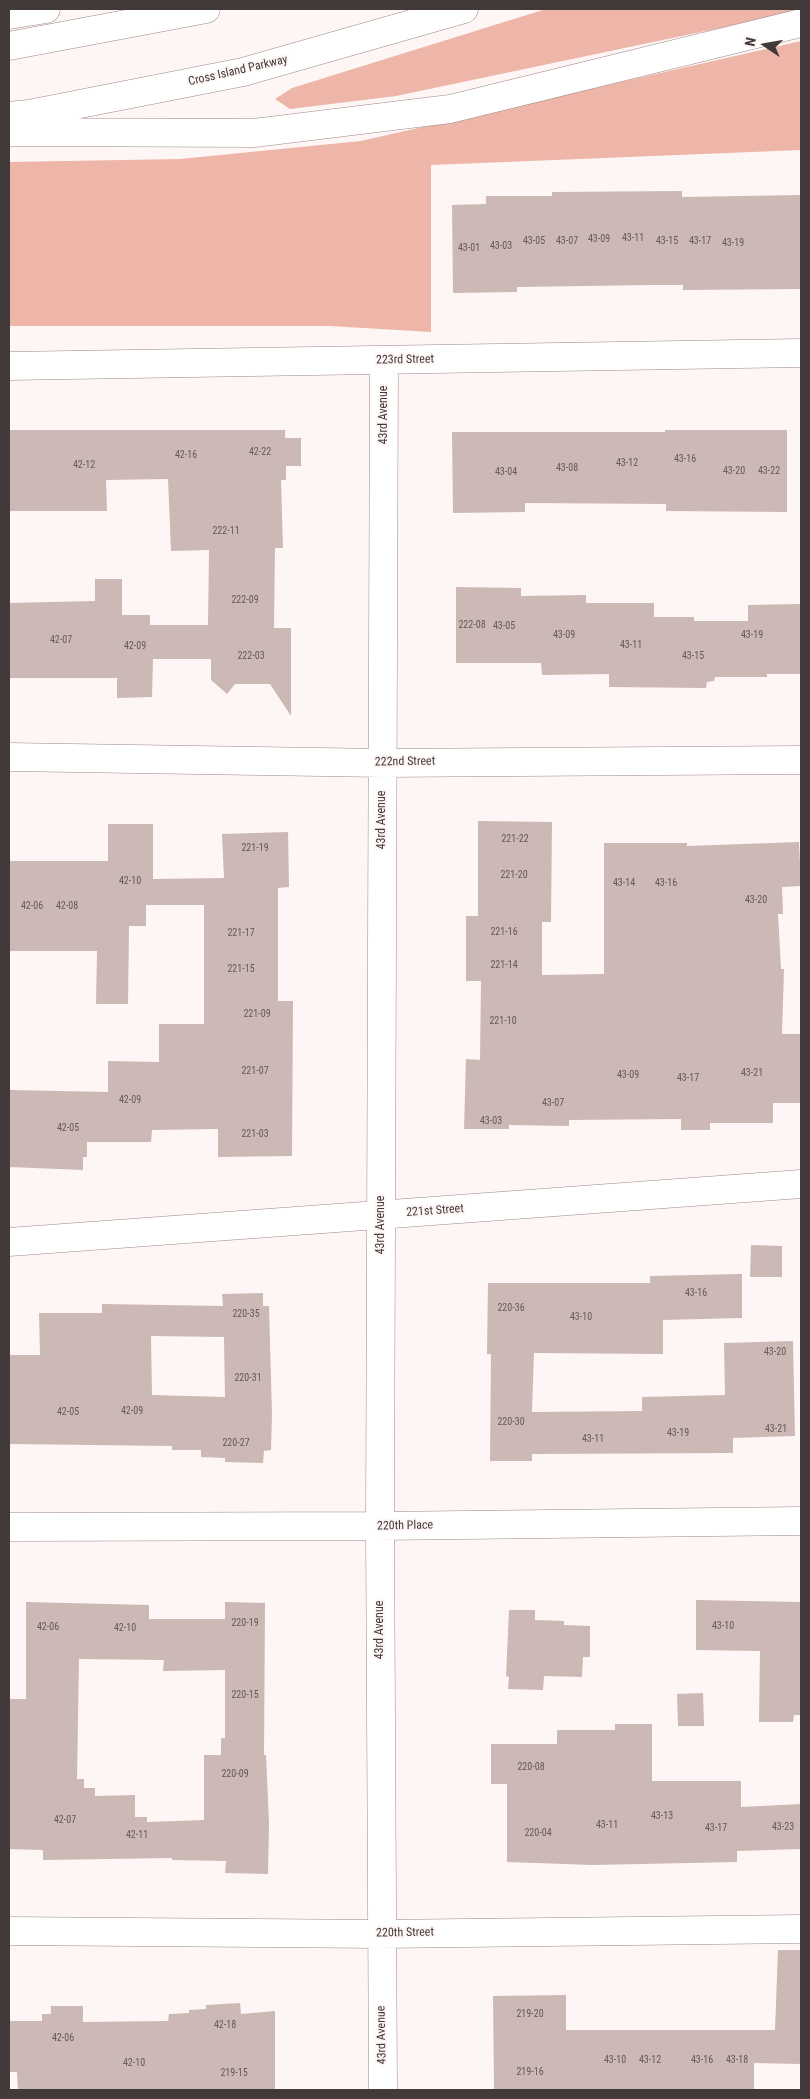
<!DOCTYPE html>
<style>
body{margin:0}
#map{position:relative;width:810px;height:2099px;overflow:hidden;background:#fef6f4;font-family:"Roboto Condensed",sans-serif}
canvas{display:block}
.frame{position:absolute;inset:0;border:10px solid #423a38;pointer-events:none}
.north{position:absolute;left:740px;top:20px;width:50px;height:50px;-webkit-text-stroke:4px #fef6f4;paint-order:stroke;rotate:282deg;font-size:14px;font-weight:700;line-height:20px;text-align:center;color:#423a38}
.north::after{content:'';display:block;margin:auto;width:18px;height:22px;background:#423a38;clip-path:polygon(50% 0,100% 100%,50% 72%,0 100%)}
</style>
<div id="map">
<canvas width="810" height="2099"></canvas>
<div class="frame"></div>
<div class="north">N</div>
</div>
<script>
const c = document.querySelector('canvas').getContext('2d');
c.lineJoin = 'round';
function fillPath(path, color) {
  c.fillStyle = color;
  c.fill(path, 'evenodd');
}
function stroke(path, color, width, dash) {
  c.strokeStyle = color;
  c.lineWidth = width;
  c.lineCap = dash ? 'butt' : 'round';
  c.setLineDash(dash || []);
  c.stroke(path);
}
function label(font, color, halo, rows, align = 'center') {
  c.font = font + ' "Roboto Condensed",sans-serif';
  c.lineWidth = 4;
  c.setLineDash([]);
  c.textBaseline = 'middle';
  c.strokeStyle = halo;
  c.fillStyle = color;
  for (const [text, x, y, turn = 0] of rows) {
    c.save();
    c.translate(x, y);
    c.rotate((+turn || 0) * Math.PI / 180);
    c.textAlign = isNaN(turn) ? turn : align;
    if (halo) c.strokeText(text, 0, 0);
    c.fillText(text, 0, 0);
    c.restore();
  }
}
fillPath(new Path2D(`
 M 546,9 L 801,9 L 801,11 L 396,96 L 290,109 L 275,99 L 292,88 Z
 M 801,41 L 801,150 L 431,165 L 431,332 L 330,326 L 9,326 L 9,162 L 180,159 L 361,141 Z`), '#eeb5a9');
fillPath(new Path2D(`
 M 682,191 L 682,197 L 801,195 L 801,289 L 683,290 L 683,285 L 651,285 L 517,287 L 517,292 L 453,293 L 452,205 L 486,204 L 486,196 L 552,196 L 552,192 Z
 M 9,430 L 285,430 L 285,438 L 301,438 L 301,466 L 286,466 L 286,480 L 281,480 L 283,548 L 275,548 L 274,628 L 291,628 L 291,716 L 270,684 L 235,684 L 227,694 L 211,680 L 211,659 L 153,659 L 152,697 L 117,698 L 117,678 L 9,678 L 9,603 L 95,601 L 95,579 L 122,579 L 122,615 L 150,615 L 150,625 L 208,625 L 209,550 L 171,551 L 168,479 L 106,480 L 107,511 L 9,511 Z
 M 665,430 L 787,430 L 787,512 L 666,511 L 666,504 L 525,503 L 525,512 L 453,513 L 452,432 L 665,432 Z
 M 456,587 L 521,588 L 521,596 L 586,595 L 586,603 L 654,603 L 654,617 L 694,617 L 694,621 L 748,621 L 748,605 L 801,604 L 801,674 L 767,674 L 767,677 L 715,677 L 714,681 L 707,682 L 706,688 L 609,687 L 609,674 L 542,675 L 541,663 L 456,663 Z
 M 478,821 L 552,822 L 551,922 L 542,922 L 542,975 L 604,974 L 604,843 L 687,843 L 687,846 L 799,842 L 801,886 L 782,887 L 783,914 L 778,914 L 781,969 L 784,969 L 782,1034 L 801,1034 L 801,1103 L 773,1103 L 773,1123 L 710,1123 L 710,1130 L 681,1130 L 681,1119 L 569,1120 L 569,1126 L 509,1125 L 509,1129 L 464,1129 L 466,1059 L 480,1060 L 481,981 L 466,981 L 466,916 L 478,916 Z
 M 108,824 L 153,824 L 153,879 L 224,878 L 222,834 L 288,832 L 289,887 L 278,888 L 278,1001 L 293,1001 L 292,1156 L 218,1157 L 218,1129 L 152,1130 L 151,1142 L 87,1142 L 87,1157 L 83,1157 L 83,1170 L 9,1167 L 9,1090 L 108,1092 L 108,1061 L 159,1062 L 159,1024 L 204,1024 L 204,905 L 146,905 L 146,926 L 129,926 L 128,1004 L 96,1004 L 97,951 L 9,951 L 9,861 L 108,861 Z
 M 751,1245 L 782,1246 L 782,1277 L 750,1277 Z
 M 742,1274 L 742,1318 L 663,1320 L 663,1354 L 534,1353 L 532,1412 L 642,1411 L 642,1397 L 725,1395 L 724,1343 L 793,1341 L 795,1436 L 733,1438 L 733,1453 L 532,1454 L 532,1461 L 490,1461 L 491,1354 L 487,1354 L 488,1283 L 650,1283 L 650,1276 Z
 M 263,1293 L 263,1306 L 269,1306 L 272,1415 L 271,1450 L 264,1451 L 263,1463 L 225,1462 L 225,1458 L 201,1457 L 201,1450 L 172,1450 L 172,1446 L 9,1444 L 9,1355 L 40,1355 L 39,1313 L 102,1313 L 102,1304 L 223,1306 L 222,1294 ZM 151,1336 L 224,1337 L 225,1397 L 152,1395 Z
 M 696,1600 L 801,1602 L 801,1715 L 794,1715 L 793,1722 L 759,1722 L 760,1651 L 696,1650 Z
 M 26,1602 L 149,1605 L 149,1619 L 225,1619 L 225,1602 L 265,1603 L 264,1755 L 266,1755 L 269,1823 L 268,1874 L 225,1873 L 226,1861 L 172,1860 L 172,1858 L 43,1860 L 43,1850 L 9,1849 L 9,1699 L 26,1699 ZM 79,1659 L 164,1660 L 163,1671 L 225,1670 L 225,1738 L 221,1738 L 221,1755 L 204,1755 L 204,1820 L 147,1822 L 147,1817 L 135,1817 L 135,1795 L 95,1796 L 95,1788 L 84,1788 L 84,1779 L 77,1779 Z
 M 509,1610 L 535,1610 L 535,1620 L 564,1621 L 564,1625 L 590,1626 L 590,1657 L 583,1657 L 582,1677 L 544,1676 L 543,1690 L 508,1689 L 509,1677 L 506,1676 Z
 M 703,1693 L 704,1726 L 678,1726 L 677,1694 Z
 M 615,1724 L 652,1724 L 652,1781 L 741,1781 L 741,1807 L 801,1804 L 801,1849 L 737,1851 L 737,1862 L 593,1865 L 507,1862 L 507,1784 L 491,1784 L 491,1744 L 557,1744 L 557,1730 L 615,1730 Z
 M 778,1950 L 801,1950 L 801,2064 L 754,2063 L 754,2090 L 494,2090 L 493,1996 L 566,1995 L 566,2030 L 775,2030 Z
 M 240,2003 L 241,2014 L 275,2011 L 275,2090 L 18,2090 L 17,2072 L 9,2072 L 9,2021 L 42,2021 L 42,2014 L 51,2014 L 51,2006 L 83,2006 L 83,2022 L 168,2021 L 169,2014 L 189,2013 L 189,2010 L 206,2009 L 206,2005 Z`), '#ccb8b4');
const minor = new Path2D(`
 M 9,366 L 801,353
 M 9,757 L 383,763 L 801,760
 M 9,1242 L 801,1184
 M 9,1527 L 380,1526 L 801,1521
 M 9,1931 L 381,1934 L 801,1929
 M 383,2090 L 380,1526 L 384,361`);
const motorway = new Path2D(`
 M 9,15 L 46,9
 M 9,46 L 206,9
 M 9,116 L 29,114 L 243,72 L 464,9
 M 9,132 L 254,133 L 450,109 L 801,23`);
stroke(minor, '#9c8985', 29);
stroke(motorway, '#9c8985', 29);
stroke(minor, '#fff', 28);
stroke(motorway, '#fff', 28);
label('10px', '#645a57', null, [
 ["43-11",633,238],
 ["43-09",599,239],
 ["43-05",534,241],
 ["43-07",567,241],
 ["43-15",667,241],
 ["43-17",700,241],
 ["43-19",733,243],
 ["43-03",501,246],
 ["43-01",469,248],
 ["42-22",260,452],
 ["42-16",186,455],
 ["43-16",685,459],
 ["43-12",627,463],
 ["42-12",84,465],
 ["43-08",567,468],
 ["43-20",734,471],
 ["43-22",769,471],
 ["43-04",506,472],
 ["222-11",226,531],
 ["222-09",245,600],
 ["222-08",472,625],
 ["43-05",504,626],
 ["43-09",564,635],
 ["43-19",752,635],
 ["42-07",61,640],
 ["43-11",631,645],
 ["42-09",135,646],
 ["222-03",251,656],
 ["43-15",693,656],
 ["221-22",515,839],
 ["221-19",255,848],
 ["221-20",514,875],
 ["42-10",130,881],
 ["43-14",624,883],
 ["43-16",666,883],
 ["43-20",756,900],
 ["42-06",32,906],
 ["42-08",67,906],
 ["221-16",504,932],
 ["221-17",241,933],
 ["221-14",504,965],
 ["221-15",241,969],
 ["221-09",257,1014],
 ["221-10",503,1021],
 ["221-07",255,1071],
 ["43-21",752,1073],
 ["43-09",628,1075],
 ["43-17",688,1078],
 ["42-09",130,1100],
 ["43-07",553,1103],
 ["43-03",491,1121],
 ["42-05",68,1128],
 ["221-03",255,1134],
 ["43-16",696,1293],
 ["220-36",511,1308],
 ["220-35",246,1314],
 ["43-10",581,1317],
 ["43-20",775,1352],
 ["220-31",248,1378],
 ["42-09",132,1411],
 ["42-05",68,1412],
 ["220-30",511,1422],
 ["43-21",776,1429],
 ["43-19",678,1433],
 ["43-11",593,1439],
 ["220-27",236,1443],
 ["220-19",245,1623],
 ["43-10",723,1626],
 ["42-06",48,1627],
 ["42-10",125,1628],
 ["220-15",245,1695],
 ["220-08",531,1767],
 ["220-09",235,1774],
 ["43-13",662,1816],
 ["42-07",65,1820],
 ["43-11",607,1825],
 ["43-23",783,1827],
 ["43-17",716,1828],
 ["220-04",538,1833],
 ["42-11",137,1835],
 ["219-20",530,2014],
 ["42-18",225,2025],
 ["42-06",63,2038],
 ["43-10",615,2060],
 ["43-12",650,2060],
 ["43-16",702,2060],
 ["43-18",737,2060],
 ["42-10",134,2063],
 ["219-16",530,2072],
 ["219-15",234,2073]
]);
label('12px', '#423a38', '#fef6f4', [
 ["Cross Island Parkway",238,71,-13],
 ["223rd Street",405,360,-1],
 ["43rd Avenue",384,415,-90],
 ["222nd Street",405,762,-1],
 ["43rd Avenue",382,820,-90],
 ["221st Street",435,1211,-4],
 ["43rd Avenue",381,1225,-90],
 ["220th Place",405,1526,-1],
 ["43rd Avenue",380,1630,-90],
 ["220th Street",405,1933,-1],
 ["43rd Avenue",382,2035,-91]
]);
</script>
